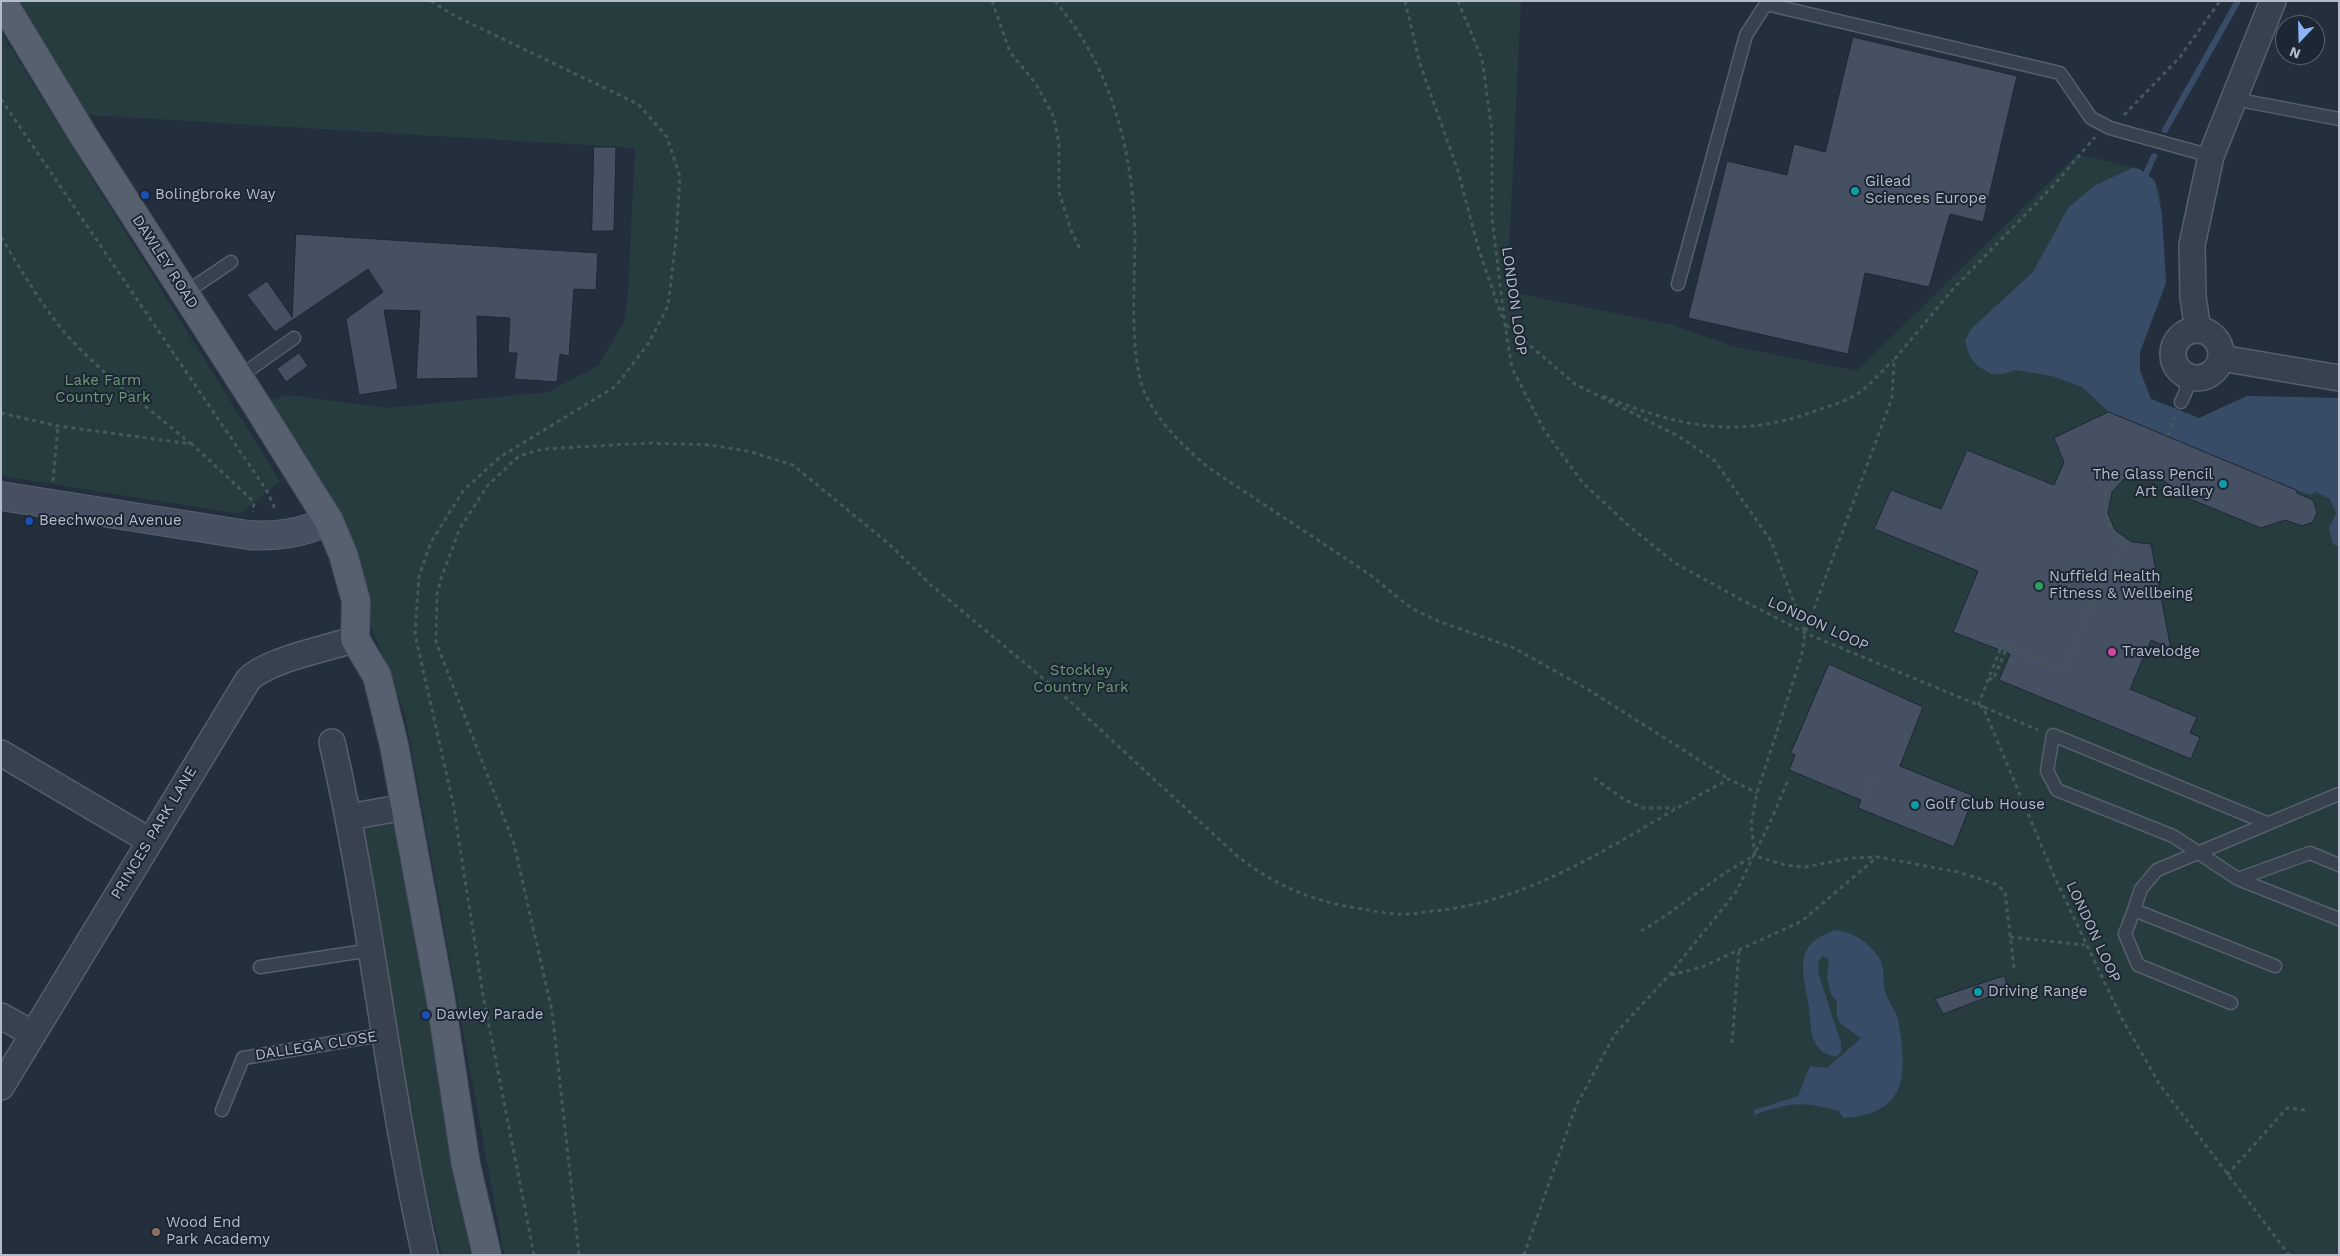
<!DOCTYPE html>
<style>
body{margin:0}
#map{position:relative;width:2340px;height:1256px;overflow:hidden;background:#242f3e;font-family:"Work Sans",sans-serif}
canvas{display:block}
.frame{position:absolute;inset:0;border:2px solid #b4bcc9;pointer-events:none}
.north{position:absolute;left:2275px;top:15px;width:50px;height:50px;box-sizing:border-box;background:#1d2633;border:1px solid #59626f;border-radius:50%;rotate:201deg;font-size:14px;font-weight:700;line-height:20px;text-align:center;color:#b4bcc9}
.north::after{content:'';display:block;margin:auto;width:18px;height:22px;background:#8ab4f8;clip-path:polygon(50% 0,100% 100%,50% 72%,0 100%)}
</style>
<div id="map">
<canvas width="2340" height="1256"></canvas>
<div class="frame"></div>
<div class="north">N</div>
</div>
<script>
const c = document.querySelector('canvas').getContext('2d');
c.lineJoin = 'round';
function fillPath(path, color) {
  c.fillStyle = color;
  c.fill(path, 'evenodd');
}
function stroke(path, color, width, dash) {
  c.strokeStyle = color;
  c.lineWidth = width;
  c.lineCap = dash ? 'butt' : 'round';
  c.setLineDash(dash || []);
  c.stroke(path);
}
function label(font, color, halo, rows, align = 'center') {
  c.font = font + ' "Work Sans",sans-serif';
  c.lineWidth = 4;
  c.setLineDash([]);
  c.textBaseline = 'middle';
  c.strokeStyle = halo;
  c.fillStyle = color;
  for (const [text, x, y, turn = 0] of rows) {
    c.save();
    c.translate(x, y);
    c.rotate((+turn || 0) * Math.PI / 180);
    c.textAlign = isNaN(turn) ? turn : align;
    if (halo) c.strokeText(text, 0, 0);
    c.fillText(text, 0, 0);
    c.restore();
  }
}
fillPath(new Path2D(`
 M 16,1 L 1521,1 L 1507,291 L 1672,325 L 1732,346 L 1857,371 L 2078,154 L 2140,169 L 2155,181 L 2160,194 L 2166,283 L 2140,352 L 2140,371 L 2151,399 L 2199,418 L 2247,396 L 2339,398 L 2339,1255 L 504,1255 L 405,714 L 343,554 L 256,404 L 289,395 L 387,408 L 548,392 L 599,365 L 624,321 L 628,296 L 635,148 L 88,115 L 61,80 Z
 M 1,32 L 280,481 L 240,514 L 1,476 Z
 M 405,807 L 484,1255 L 442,1255 L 386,1034 L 349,817 Z`), '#263c3f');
fillPath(new Path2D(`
 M 2132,168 L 2140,169 L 2155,181 L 2162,214 L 2166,283 L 2140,352 L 2140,371 L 2151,399 L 2199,418 L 2247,396 L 2339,398 L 2339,547 L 2333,544 L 2329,529 L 2336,513 L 2330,499 L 2316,492 L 2310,495 L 2296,490 L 2109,412 L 2082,387 L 2052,376 L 2015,370 L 2003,374 L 1991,374 L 1978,366 L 1970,357 L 1965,341 L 1971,329 L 2033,272 L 2068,208 L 2094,186 Z
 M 1836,930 C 1853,932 1870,943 1879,958 C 1886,969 1882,983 1886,995 C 1889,1003 1897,1012 1898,1019 C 1907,1072 1910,1114 1843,1118 L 1839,1111 C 1800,1101 1792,1102 1754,1115 L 1754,1110 L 1798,1096 L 1810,1066 L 1827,1068 L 1861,1038 L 1841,1024 L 1837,1017 L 1837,1002 L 1831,994 L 1827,977 L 1829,960 L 1823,956 L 1819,960 L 1818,972 L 1841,1043 L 1841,1052 L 1836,1057 C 1823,1054 1817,1049 1812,1036 C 1810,1025 1810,1013 1808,1001 C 1802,966 1794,944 1836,930 Z`), '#394c67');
stroke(new Path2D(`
 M 2165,130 L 2238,1
 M 2146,174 L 2154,156`), '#394c67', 6);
const building = new Path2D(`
 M 1853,37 L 2017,76 L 1983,222 L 1950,214 L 1929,287 L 1865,273 L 1848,354 L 1688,318 L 1727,161 L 1787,175 L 1794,144 L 1825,152 Z
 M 594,147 L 616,147 L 614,231 L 592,231 Z
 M 296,234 L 598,253 L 596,290 L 574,289 L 569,356 L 560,354 L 557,382 L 514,379 L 517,353 L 508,353 L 510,318 L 477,316 L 478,378 L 416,379 L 420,311 L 384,310 L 398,389 L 359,395 L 346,319 L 383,292 L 368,269 L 275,332 L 247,295 L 267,281 L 292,317 Z
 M 299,353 L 308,366 L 286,382 L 277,369 Z
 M 2109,412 L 2296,490 L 2297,493 L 2313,500 L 2317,512 L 2313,522 L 2302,526 L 2285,520 L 2261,528 L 2173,492 L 2170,485 L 2160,478 L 2143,473 L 2125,478 L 2112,492 L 2108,513 L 2115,530 L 2132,542 L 2151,544 L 2171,649 L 2151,640 L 2130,689 L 2197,717 L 2190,733 L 2200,737 L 2191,759 L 1999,680 L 2010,654 L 1953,632 L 1978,571 L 1874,529 L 1891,490 L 1941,509 L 1967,450 L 2054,485 L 2064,462 L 2054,438 Z
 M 1829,664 L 1923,707 L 1900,766 L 1974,796 L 1954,847 L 1858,808 L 1861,800 L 1789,770 L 1795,755 L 1791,753 Z
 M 2004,976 L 2009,989 L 1943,1014 L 1935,999 Z`);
fillPath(building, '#455162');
stroke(building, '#1f2835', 1);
const lane = new Path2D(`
 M 2234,99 L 2339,119
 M 1678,284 L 1746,35 L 1766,4 L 2060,73 L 2091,118 L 2110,128 L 2211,156
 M 185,293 L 231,262
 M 239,377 L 294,338
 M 2181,402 L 2186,391 L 2186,376
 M 2267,823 L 2053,735 L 2047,771 L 2057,790 L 2173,836 L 2238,879 L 2339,919
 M 2238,879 L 2310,853 L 2339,865
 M 2134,910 L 2125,934 L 2138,965 L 2231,1003
 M 2275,966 L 2134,910 L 2141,889 L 2157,870 L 2339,794
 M 260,967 L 371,950
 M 222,1110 L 243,1058 L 386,1034`);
const street = new Path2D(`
 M2173 354a24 24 0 1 1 48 0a24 24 0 1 1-48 0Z
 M 2198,330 L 2193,297 L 2192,245 L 2211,156 L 2273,1
 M 2221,358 L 2339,378
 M 332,742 C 371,911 387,1085 425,1255
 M 1,753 L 150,841
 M 349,817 L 405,807
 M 1,1016 L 33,1034
 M 1,1087 L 248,680 C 266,660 327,649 355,639`);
const secondary = new Path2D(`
 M 1,496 L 248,535 C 278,537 301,533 329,521`);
const primary = new Path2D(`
 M 2,1 L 83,135 L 256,404 L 329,521 L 343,554 L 356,601 L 355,639 L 377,676 L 394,745 L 440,995 L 466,1165 L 487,1255`);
stroke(lane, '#565f6c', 15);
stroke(street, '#565f6c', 28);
stroke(secondary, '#565f6c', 30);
stroke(primary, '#414a57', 30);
stroke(new Path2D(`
 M 431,1 L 455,16 L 638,104 L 667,137 L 680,177 L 676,239 L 668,306 L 648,344 L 616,386 L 500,457 L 463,491 L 431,542 L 419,576 L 415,634 L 453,803 L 483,995 L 534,1255
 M 992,1 L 1010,52 L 1036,84 L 1054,117 L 1059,144 L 1059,192 L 1072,233 L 1081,251
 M 1055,1 C 1112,68 1133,151 1135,237 C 1135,278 1128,362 1147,398 C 1162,426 1185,448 1209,468 L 1369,574 L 1411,608 L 1438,621 L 1514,648 L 1589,690 L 1729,779
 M 1405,1 L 1420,64 L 1458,171 L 1478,247 L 1502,317
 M 1458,1 L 1482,59 L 1492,131 L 1492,218 L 1505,325 L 1512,368 L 1544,430 L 1583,483 L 1629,526 L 1675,563 L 1742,600 L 1805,633 L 1983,707 L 2055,878 L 2122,1019 L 2160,1085 L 2289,1255
 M 1,99 L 267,491 L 276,511
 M 2124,115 L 2180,57 L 2220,1
 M 1,237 C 21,270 40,303 65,333 C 101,374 149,408 191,444
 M 1506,325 L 1575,384 L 1680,437 L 1715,461 L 1771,541 L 1805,632
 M 1603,396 C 1679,427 1738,440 1818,410 C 1831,405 1848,401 1860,392 C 1872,383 1882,371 1893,360
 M 1,413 L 58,426 L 192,444 L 254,502 L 253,512
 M 2168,435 L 2175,417
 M 53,481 L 58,426
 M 1989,678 L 1993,680 L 2007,647 L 2064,670 L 2098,591 L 2112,571 L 2125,542 C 2098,524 2096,480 2131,475
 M 1978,705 L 2004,640
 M 1984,707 L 2038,730
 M 1594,778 L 1625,800 L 1643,808 L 1675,808
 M 1864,801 L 1876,771
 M 1641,931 C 1680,909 1713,877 1754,856
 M 2010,937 L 2085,945
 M 2014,968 L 2005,892 L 1996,884 L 1958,872 L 1878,857 L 1852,858 L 1805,867 L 1785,865 L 1755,856 L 1751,824 L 1757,793 L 1802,654 L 1805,633 L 1892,398 L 1894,360 L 1953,289 L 2054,185 L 2095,137
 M 1671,975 L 1702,967 L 1802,921 L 1877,857
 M 1732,1043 L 1739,951
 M 2227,1175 L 2287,1108 L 2305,1110
 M 579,1255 L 552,1011 L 514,844 L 436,642 L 437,594 L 441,579 L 460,528 L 488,485 L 519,456 L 543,449 L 649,443 L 710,445 L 748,451 L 793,465 L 889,544 L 931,585 L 1063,695 L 1236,855 C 1275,886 1314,902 1363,909 C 1375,911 1388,914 1400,914 C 1411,915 1423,912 1434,911 C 1544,900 1634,829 1729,779 L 1757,793
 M 1524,1255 L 1576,1106 L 1615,1034 L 1669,975 L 1736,892 L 1772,818 L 1789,778`), '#44595c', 3, [4, 4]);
stroke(lane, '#38414e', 12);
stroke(street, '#38414e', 25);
stroke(secondary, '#465061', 28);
stroke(primary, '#56606e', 28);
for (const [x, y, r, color] of [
 [1855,191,5,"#0f9aa8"],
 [145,195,5,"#1a4fb4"],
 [2223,484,5,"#0f9aa8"],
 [29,521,5,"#1a4fb4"],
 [2039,586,5,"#2e9e5b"],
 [2112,652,5,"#d1479c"],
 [1915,805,5,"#0f9aa8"],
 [1978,992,5,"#0f9aa8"],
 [426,1015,5,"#1a4fb4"],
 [156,1232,5,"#8d6e63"]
]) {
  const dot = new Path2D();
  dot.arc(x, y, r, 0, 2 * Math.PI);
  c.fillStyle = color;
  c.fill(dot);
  stroke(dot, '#1d2633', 2);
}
label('15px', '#b4bcc9', '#1d2633', [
 ["Gilead",1865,182],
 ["Sciences Europe",1865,199],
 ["Bolingbroke Way",155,195],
 ["The Glass Pencil",2213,475,"right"],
 ["Art Gallery",2213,492,"right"],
 ["Beechwood Avenue",39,521],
 ["Nuffield Health",2049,577],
 ["Fitness & Wellbeing",2049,594],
 ["Travelodge",2122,652],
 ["Golf Club House",1925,805],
 ["Driving Range",1988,992],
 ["Dawley Parade",436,1015],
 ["Wood End",166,1223],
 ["Park Academy",166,1240]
], 'left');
label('15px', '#b4bcc9', '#1d2633', [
 ["DAWLEY ROAD",165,262,57],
 ["LONDON LOOP",1514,301,82],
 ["LONDON LOOP",1818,624,25],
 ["PRINCES PARK LANE",154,833,-59],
 ["LONDON LOOP",2093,932,65],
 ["DALLEGA CLOSE",316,1046,-9]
]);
label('15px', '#6b9a76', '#1d2633', [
 ["Lake Farm",103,381],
 ["Country Park",103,398],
 ["Stockley",1081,671],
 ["Country Park",1081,688]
]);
</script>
